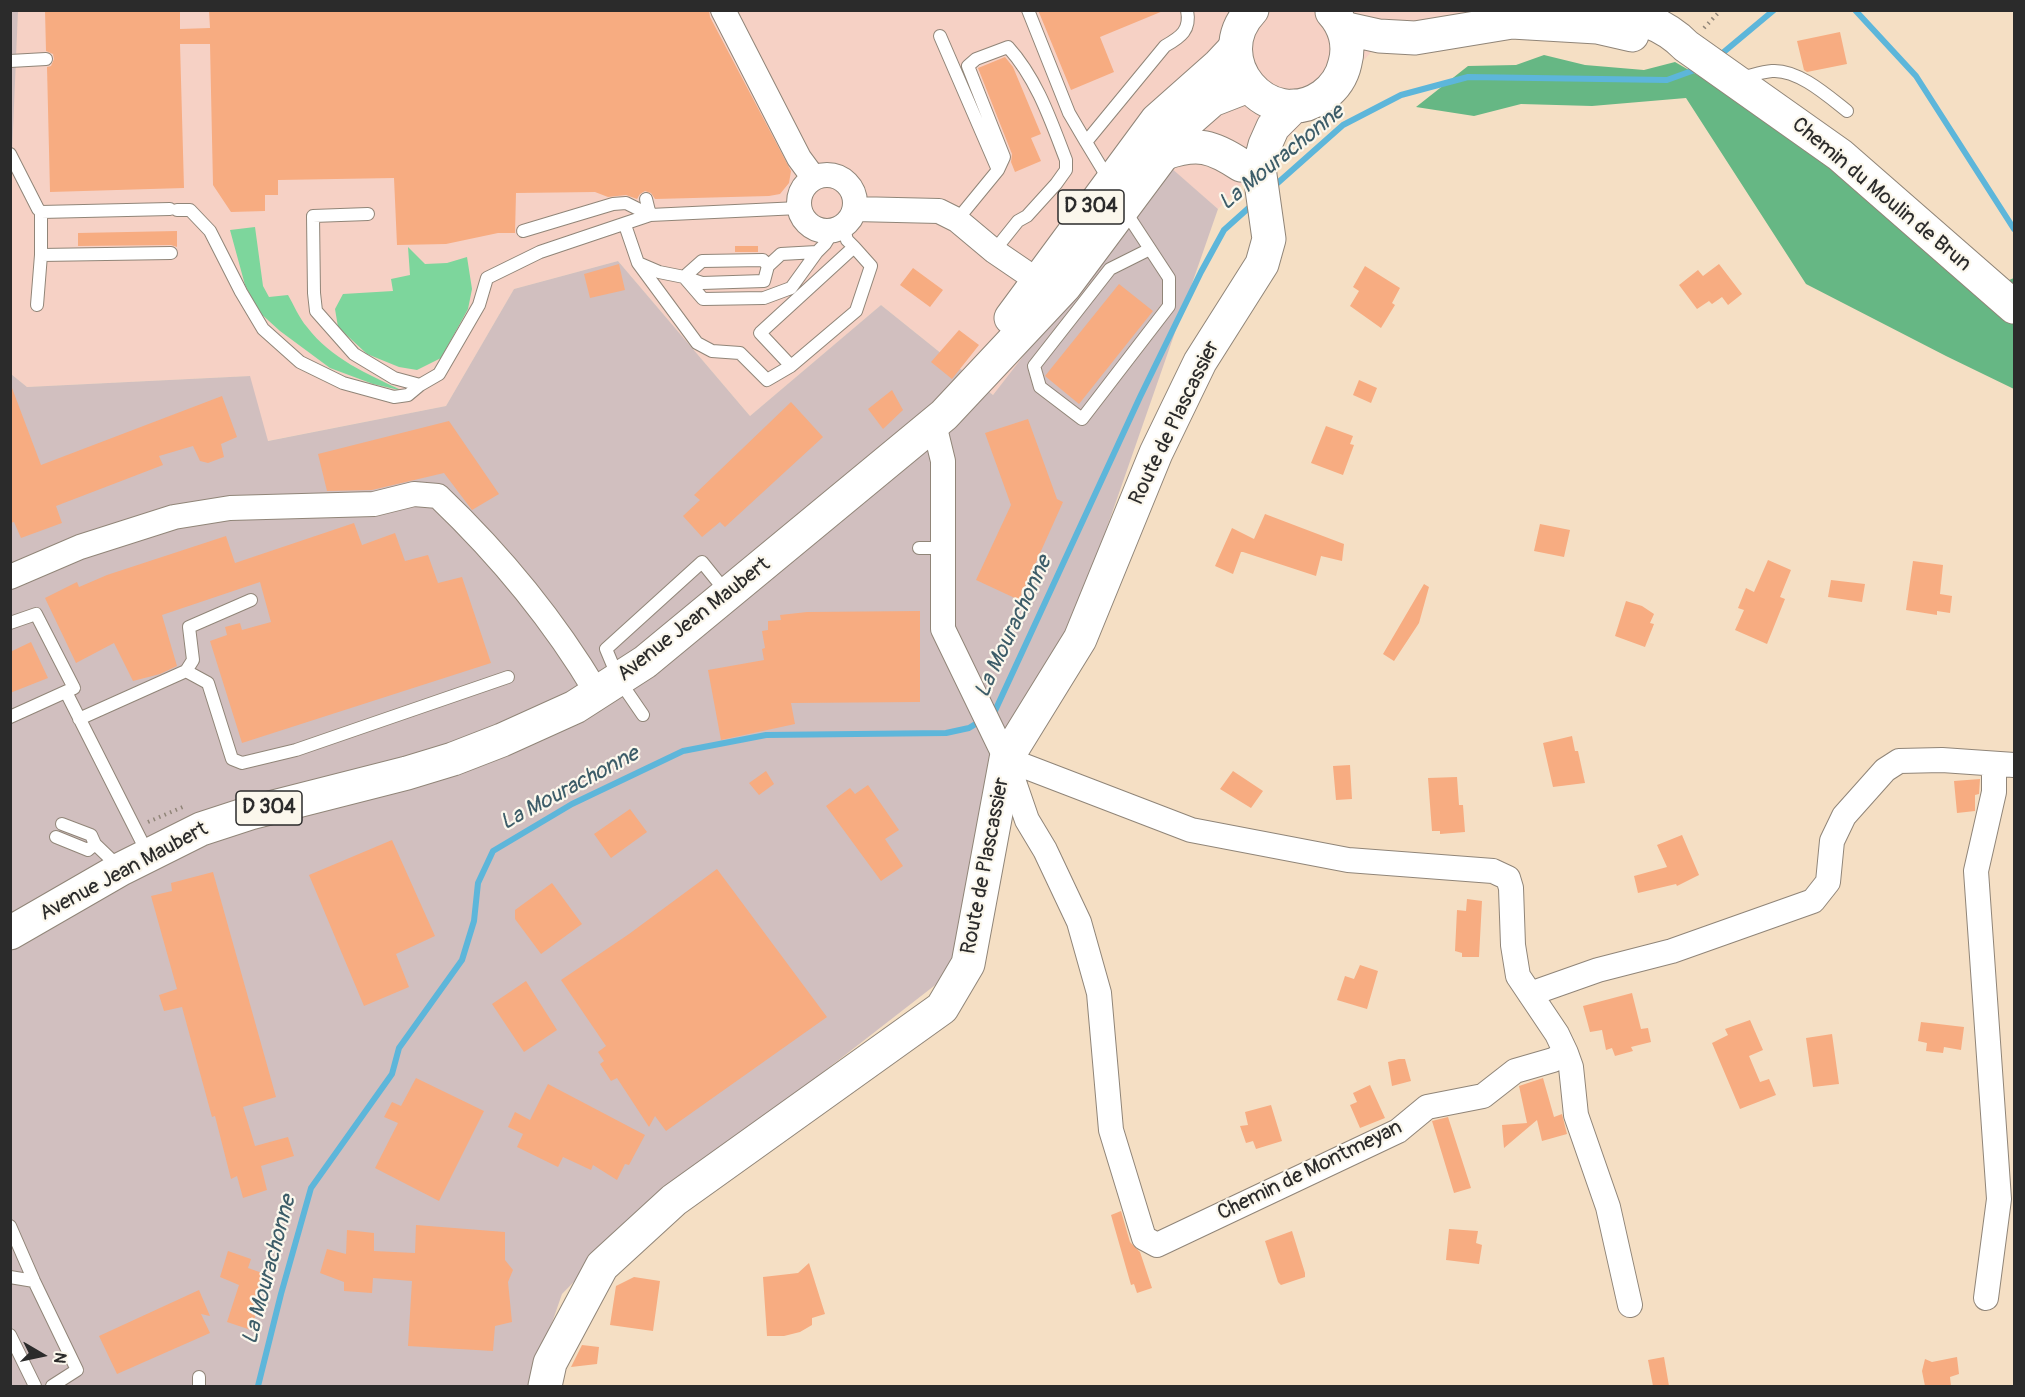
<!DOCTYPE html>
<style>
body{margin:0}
#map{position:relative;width:2025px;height:1397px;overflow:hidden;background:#f5dfc4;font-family:Pangolin,sans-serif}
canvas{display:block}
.frame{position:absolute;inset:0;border:12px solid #2b2b2b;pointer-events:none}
.north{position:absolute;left:12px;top:1325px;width:60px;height:60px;-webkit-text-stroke:4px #fbf7ec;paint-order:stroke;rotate:99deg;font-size:16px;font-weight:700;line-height:24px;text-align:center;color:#2b2b2b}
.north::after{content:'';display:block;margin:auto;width:21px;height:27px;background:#2b2b2b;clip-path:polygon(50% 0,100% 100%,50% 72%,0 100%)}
</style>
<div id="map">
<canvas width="2025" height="1397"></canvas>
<div class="frame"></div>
<div class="north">N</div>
</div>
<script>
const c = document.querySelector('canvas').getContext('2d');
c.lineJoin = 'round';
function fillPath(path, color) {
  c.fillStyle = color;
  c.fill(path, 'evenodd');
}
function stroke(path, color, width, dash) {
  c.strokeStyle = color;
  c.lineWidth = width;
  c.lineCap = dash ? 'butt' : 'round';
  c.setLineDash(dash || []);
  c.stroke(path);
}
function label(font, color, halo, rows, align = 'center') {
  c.font = font + ' Pangolin,sans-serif';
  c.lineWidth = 4.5;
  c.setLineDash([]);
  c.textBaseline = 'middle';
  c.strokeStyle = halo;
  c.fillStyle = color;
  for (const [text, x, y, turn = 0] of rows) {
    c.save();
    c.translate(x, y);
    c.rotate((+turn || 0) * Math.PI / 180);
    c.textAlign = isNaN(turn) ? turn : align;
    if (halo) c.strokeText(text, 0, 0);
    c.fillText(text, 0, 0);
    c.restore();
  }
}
fillPath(new Path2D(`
 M 18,11 L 1532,11 L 1397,26 L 1218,209 L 1170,168 L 993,395 L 881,305 L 750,416 L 618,261 L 514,289 L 446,406 L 267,441 L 249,376 L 27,387 L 11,374 L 10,177 Z`), '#f6d1c5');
fillPath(new Path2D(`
 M 18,10 L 18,11 L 11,177 L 10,11 Z
 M 1170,167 L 1218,209 L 952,972 L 697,1170 L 650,1204 L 562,1294 L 530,1386 L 11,1386 L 11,374 L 27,387 L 250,376 L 268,441 L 446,406 L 514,289 L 618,261 L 750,416 L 881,305 L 993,395 Z`), '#d1bfbf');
fillPath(new Path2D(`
 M 255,227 L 263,286 L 269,297 L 288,295 C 294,305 299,318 307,327 C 331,359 368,374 403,391 L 373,384 L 330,368 L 280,331 L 259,312 L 245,285 L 230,230 Z
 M 408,247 L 425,264 L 447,263 L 467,257 L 472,289 L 468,309 L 441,358 L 417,370 L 399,367 L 367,354 L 338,327 L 335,309 L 343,294 L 393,291 L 391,279 L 410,275 Z`), '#7dd69c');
fillPath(new Path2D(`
 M 1544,55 L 1585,65 L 1644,70 L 1675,62 L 1713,84 L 1845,176 L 1977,293 L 2014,278 L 2014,389 L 1946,356 L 1806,284 L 1686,98 L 1592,106 L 1521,104 L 1474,116 L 1416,107 L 1468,66 L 1516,65 Z`), '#66b784');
stroke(new Path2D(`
 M 1855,10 L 1916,76 L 2014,229
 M 1719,56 L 1774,10
 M 1272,188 L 1343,125 L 1401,95 L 1468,77 L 1667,80 L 1700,68
 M 991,715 L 994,713 L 1140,397 L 1201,272 L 1224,230 L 1253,204
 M 258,1386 L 281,1294 L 311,1188 L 392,1074 L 399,1048 L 462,960 L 474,921 L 478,883 L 493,851 L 572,804 L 683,751 L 766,735 L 946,733 L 969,728 L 982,720`), '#5db6da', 6);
fillPath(new Path2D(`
 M 45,10 L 180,10 L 180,29 L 210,28 L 209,10 L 709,10 L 710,17 L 791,171 L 789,183 L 780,194 L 769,196 L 655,199 L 651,193 L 645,191 L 640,194 L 637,199 L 626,195 L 608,197 L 595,192 L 516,193 L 515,233 L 498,233 L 446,244 L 397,245 L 394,178 L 278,180 L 278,195 L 265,195 L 265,211 L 231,212 L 213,185 L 210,44 L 180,44 L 184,188 L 50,192 L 47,67 L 51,66 L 54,59 L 53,54 L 46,51 Z
 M 1038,10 L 1163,10 L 1163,11 L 1100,37 L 1114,72 L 1071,90 Z
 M 1840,32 L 1847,64 L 1807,72 L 1804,70 L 1797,41 Z
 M 1005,57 L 1013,67 L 1041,134 L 1031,138 L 1041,161 L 1015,172 L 1011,162 L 1012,154 L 978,68 Z
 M 177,231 L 177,247 L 171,245 L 78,246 L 78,233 Z
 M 735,246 L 758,246 L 758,252 L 735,252 Z
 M 619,264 L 625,290 L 590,298 L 584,274 Z
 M 1719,264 L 1742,294 L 1728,305 L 1722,297 L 1712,304 L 1709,301 L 1697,309 L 1679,285 L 1698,270 L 1703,276 Z
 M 1365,266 L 1400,288 L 1392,303 L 1395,305 L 1381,328 L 1350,306 L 1359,291 L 1353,287 Z
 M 913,268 L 943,290 L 930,307 L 900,285 Z
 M 1119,284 L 1153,311 L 1079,404 L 1045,376 Z
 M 959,330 L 979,345 L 952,379 L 931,362 Z
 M 1359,380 L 1377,388 L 1371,403 L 1353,395 Z
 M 12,388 L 41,465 L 222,396 L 237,437 L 221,444 L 224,457 L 208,463 L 200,461 L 193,446 L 159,456 L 163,465 L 56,506 L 62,523 L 21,538 L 14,522 L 10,523 Z
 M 892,390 L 903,410 L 883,429 L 868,409 Z
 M 791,402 L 823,437 L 725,527 L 720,522 L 702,537 L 683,516 L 700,500 L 694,495 Z
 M 1028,419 L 1057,499 L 1063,502 L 1019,600 L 976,580 L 1011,505 L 985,433 Z
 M 449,421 L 499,494 L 472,510 L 444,473 L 372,490 L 327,491 L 318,454 Z
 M 1326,426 L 1353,436 L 1350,444 L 1354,445 L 1343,475 L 1311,463 Z
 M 1265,514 L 1344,544 L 1342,561 L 1321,556 L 1316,576 L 1243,552 L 1241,552 L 1233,574 L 1215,566 L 1232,528 L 1254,539 Z
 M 354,523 L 362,545 L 395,533 L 405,561 L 428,555 L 438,583 L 462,577 L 491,663 L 242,743 L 210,641 L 227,635 L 225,627 L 240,623 L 242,630 L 271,622 L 260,582 L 162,615 L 177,666 L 160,674 L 133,681 L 114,643 L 76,663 L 45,598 L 77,582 L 79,587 L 107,575 L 226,536 L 235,563 Z
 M 1540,524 L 1570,530 L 1564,557 L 1534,551 Z
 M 1768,560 L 1791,570 L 1780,597 L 1785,599 L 1767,644 L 1735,630 L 1744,610 L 1738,608 L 1746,588 L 1754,592 Z
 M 1913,561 L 1943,565 L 1940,594 L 1952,596 L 1950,613 L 1937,611 L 1937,615 L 1906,610 Z
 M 1831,580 L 1865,584 L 1862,602 L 1828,597 Z
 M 1424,584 L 1429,587 L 1419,623 L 1394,661 L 1383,654 Z
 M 1626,601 L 1642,606 L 1654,614 L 1650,623 L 1654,624 L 1645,647 L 1615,636 Z
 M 920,611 L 920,702 L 791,703 L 795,724 L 721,740 L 708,670 L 764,660 L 762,649 L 765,648 L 762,631 L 768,630 L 768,621 L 781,620 L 780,615 L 807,612 Z
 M 31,642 L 48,678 L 10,693 L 10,652 Z
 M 1572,736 L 1575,751 L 1578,751 L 1585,783 L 1553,787 L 1543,743 Z
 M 1350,765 L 1352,799 L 1336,800 L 1333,766 Z
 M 766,771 L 774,784 L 759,795 L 749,783 Z
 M 1233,771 L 1263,791 L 1251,808 L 1220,789 Z
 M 1457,777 L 1459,805 L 1463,805 L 1465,832 L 1440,834 L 1440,831 L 1432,831 L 1428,778 Z
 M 1980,779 L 1979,794 L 1975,795 L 1975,811 L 1957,813 L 1954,781 Z
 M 868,785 L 899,830 L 885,839 L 903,866 L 881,881 L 826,806 L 850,788 L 855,794 Z
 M 630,809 L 647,832 L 611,858 L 594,834 Z
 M 1682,835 L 1699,875 L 1677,886 L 1676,884 L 1638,893 L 1634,876 L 1667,867 L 1657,845 Z
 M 392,840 L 435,936 L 396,954 L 409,987 L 364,1006 L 309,875 Z
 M 717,869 L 827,1017 L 666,1131 L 655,1116 L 649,1127 L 617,1078 L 611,1081 L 600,1064 L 604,1061 L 598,1052 L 606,1046 L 561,980 L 629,934 Z
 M 213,872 L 276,1097 L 243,1107 L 255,1146 L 288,1137 L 294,1156 L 261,1166 L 267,1190 L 243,1198 L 237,1176 L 231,1179 L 215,1116 L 212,1117 L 182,1007 L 164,1011 L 159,995 L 177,989 L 151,896 L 172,891 L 171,883 Z
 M 552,883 L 582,924 L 541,954 L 515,919 L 515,910 Z
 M 1467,899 L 1482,901 L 1479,957 L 1462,957 L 1462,953 L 1455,951 L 1457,910 L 1466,911 Z
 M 1360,965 L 1378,971 L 1367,1009 L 1337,1000 L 1345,976 L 1354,979 Z
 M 526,981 L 557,1030 L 524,1052 L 492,1004 Z
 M 1632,993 L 1641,1029 L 1648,1028 L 1651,1042 L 1631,1047 L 1633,1051 L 1615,1056 L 1612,1048 L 1606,1050 L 1602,1030 L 1590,1032 L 1583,1006 Z
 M 1750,1020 L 1763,1050 L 1749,1056 L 1760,1082 L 1769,1079 L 1776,1095 L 1740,1109 L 1712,1043 L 1728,1035 L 1725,1029 Z
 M 1921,1022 L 1964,1027 L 1961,1050 L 1944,1047 L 1943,1053 L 1926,1051 L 1927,1043 L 1918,1041 Z
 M 1832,1034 L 1839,1084 L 1813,1087 L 1806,1038 Z
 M 1399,1059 L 1405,1059 L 1411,1081 L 1392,1086 L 1388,1062 Z
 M 416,1078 L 484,1111 L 439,1201 L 375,1168 L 398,1123 L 384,1117 L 392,1102 L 401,1106 Z
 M 1543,1078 L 1554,1117 L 1562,1114 L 1567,1134 L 1542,1141 L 1537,1120 L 1504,1148 L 1502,1125 L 1527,1123 L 1519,1086 Z
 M 548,1084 L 645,1135 L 629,1165 L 625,1164 L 617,1180 L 593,1165 L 591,1170 L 563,1157 L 558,1167 L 517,1147 L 523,1134 L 508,1127 L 515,1112 L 530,1120 Z
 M 1370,1085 L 1385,1118 L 1360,1128 L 1350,1105 L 1357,1102 L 1353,1093 Z
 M 1271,1105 L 1282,1141 L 1256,1149 L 1253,1141 L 1246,1143 L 1240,1126 L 1248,1125 L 1245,1112 Z
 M 1448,1117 L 1471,1188 L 1454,1193 L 1432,1121 Z
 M 1121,1211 L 1130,1242 L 1140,1252 L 1152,1288 L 1137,1293 L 1134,1284 L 1131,1285 L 1111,1215 Z
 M 416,1225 L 505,1232 L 505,1260 L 513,1270 L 508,1282 L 512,1322 L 495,1326 L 493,1351 L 408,1346 L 412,1281 L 373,1278 L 372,1293 L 344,1291 L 344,1282 L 320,1273 L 327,1249 L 346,1254 L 347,1230 L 374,1233 L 374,1251 L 415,1253 Z
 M 1449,1229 L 1478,1231 L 1476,1243 L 1482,1245 L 1479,1264 L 1446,1260 Z
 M 1292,1231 L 1305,1273 L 1305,1277 L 1281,1285 L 1278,1282 L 1265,1241 Z
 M 228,1251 L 251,1259 L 248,1268 L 268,1275 L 251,1330 L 227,1322 L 239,1285 L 220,1277 Z
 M 809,1263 L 825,1314 L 812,1318 L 812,1325 L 800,1332 L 784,1336 L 767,1336 L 763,1277 L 798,1273 Z
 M 634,1277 L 660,1281 L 653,1331 L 610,1325 L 616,1286 Z
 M 199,1290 L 210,1316 L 201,1314 L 210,1333 L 117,1374 L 99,1336 Z
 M 582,1345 L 599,1347 L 597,1364 L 571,1367 Z
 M 1664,1357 L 1669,1386 L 1653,1386 L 1648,1360 Z
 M 1957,1357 L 1959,1374 L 1950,1377 L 1951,1386 L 1925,1386 L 1922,1371 L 1925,1359 L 1932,1362 Z`), '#f7ac81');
const lane = new Path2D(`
 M 1028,10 L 1069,113 L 1086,142
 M 940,36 L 998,170 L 957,220
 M 10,61 L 46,59
 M 1739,78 C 1750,76 1761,72 1772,71 C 1798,69 1828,96 1847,111
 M 10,154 L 38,209 L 41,212 L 41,255 L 37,305
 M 1109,180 L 1086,142 L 1165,46 C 1181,37 1191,30 1187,10
 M 646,199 L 650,215
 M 177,210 L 190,210 L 210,231 L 241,292 L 263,329 L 300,362 L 343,383 L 394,397 L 408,395 L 420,385
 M 1124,211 L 1129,217 L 1169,278 L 1169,306 L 1082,419 L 1040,387 L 1034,366 L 1110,269 L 1150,249
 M 41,212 L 170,209
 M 368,214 L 313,216 L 314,293 L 316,311 L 354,354 L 394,378 L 420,385 L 439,374 L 479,305 L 487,278 L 540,252 L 650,215 L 799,208
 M 625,225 L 638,263 L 659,272 L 684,277 L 702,283 L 764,281 L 768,266 L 781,254 L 817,252 L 825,244 L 833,231
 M 523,231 L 613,204 L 626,203 L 650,215
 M 994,251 L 1018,221 L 1027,216 L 1056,184 L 1066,170 L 1066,160 C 1051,121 1037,79 1008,47 L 976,59 L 968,66 L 1004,157 L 998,170
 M 41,255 L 171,253
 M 638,263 L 697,343 L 712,351 L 740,353 L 767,380 L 791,366 L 856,311 L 871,266 L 854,247
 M 768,266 L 763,260 L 702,261 L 684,277 L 703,299 L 764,298 L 791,288 L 817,252
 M 791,366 L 760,333 L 854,247 L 847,240 L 843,226
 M 919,548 L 943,548
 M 10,623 L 36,614 L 74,688 L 10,717
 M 186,671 L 208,683 L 232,759 L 242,763 L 296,750 L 508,677
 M 66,692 L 148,854
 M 643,715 L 619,680 L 606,649 L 702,562 L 727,593
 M 79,719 L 186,671 L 193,660 L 189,627 L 251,600
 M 62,824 L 91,835 L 95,844 L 120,868
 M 56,837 L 88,850 L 95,844
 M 10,1226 L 34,1281 L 77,1370 L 52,1386
 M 10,1277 L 34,1281
 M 10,1335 L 35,1386
 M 199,1386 L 199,1377`);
const street = new Path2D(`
 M 723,10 L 799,158 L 813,177
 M799 203a28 28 0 1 1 56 0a28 28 0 1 1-56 0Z
 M 855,209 L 939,211 L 957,220 L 994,251 L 1038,281 L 1048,282 L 1053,280
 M 934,424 L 943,461 L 943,629 L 1006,759 L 1027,820 L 1045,850 L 1079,922 L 1099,993 L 1111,1130 L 1144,1238 L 1157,1245 L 1398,1131 L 1427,1107 L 1483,1096 L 1515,1071 L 1553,1060 L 1566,1053 L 1557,1034 L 1518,976 L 1513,945 L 1511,888 L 1508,878 L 1493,871 L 1348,860 L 1191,830 L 1006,759
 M 10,577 L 80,547 L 174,517 L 230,508 L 374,504 L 414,494 L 438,496 C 500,555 553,619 597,693
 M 1530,994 L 1598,970 L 1672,951 L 1813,901 L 1828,882 L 1832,841 L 1844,816 L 1885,770 L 1899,761 L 1942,760 L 2014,765
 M 1566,1053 L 1571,1067 L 1576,1115 L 1608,1207 L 1630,1305
 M 1986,1298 L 1999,1199 L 1976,871 L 1994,792 L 1994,764`);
const secondary = new Path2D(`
 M 1252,10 C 1205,59 1268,134 1323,96 C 1334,88 1342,77 1345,63 C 1350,45 1345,26 1332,12
 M 1605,10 C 1636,16 1664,23 1686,46 L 1840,155 L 2014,307
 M 1343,28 L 1379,36 L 1415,38 L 1512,22 L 1597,27 L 1632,35
 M 1165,153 C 1198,142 1212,146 1241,165
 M 545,1386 L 550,1363 L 602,1266 L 674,1200 L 942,1008 L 968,964 L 1006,759 L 1080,639 L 1156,453 L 1200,362 L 1262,264 L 1269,239 L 1259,168 L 1265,145 L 1273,127 L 1294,106`);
const primary = new Path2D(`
 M 1011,318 L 1157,120 L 1219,65 L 1235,48
 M 10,933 L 121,869 L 201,829 L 250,813 L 407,773 L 453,759 L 502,740 L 575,707 L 645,662 L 944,415 L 1065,286 L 1188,121 L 1212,100 L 1248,86`);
stroke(lane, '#908578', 14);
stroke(street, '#908578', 26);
stroke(secondary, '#908578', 35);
stroke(primary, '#908578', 35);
stroke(new Path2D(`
 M 1704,28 L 1721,10
 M 148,822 L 185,806`), '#908578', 4, [1.5, 4.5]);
stroke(lane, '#fff', 12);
stroke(street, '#fff', 24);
stroke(secondary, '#fff', 33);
stroke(primary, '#fff', 33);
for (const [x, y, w] of [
 [1091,207,66],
 [269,808,66]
]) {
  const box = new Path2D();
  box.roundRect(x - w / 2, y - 17, w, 34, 4.5);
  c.fillStyle = '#fbf7ec';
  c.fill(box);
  stroke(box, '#2b2b2b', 1.5);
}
label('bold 20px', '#2b2b2b', null, [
 ["D 304",1091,207],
 ["D 304",269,808]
]);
label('21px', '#2b2b2b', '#fbf7ec', [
 ["Chemin du Moulin de Brun",1881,195,40],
 ["Route de Plascassier",1175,423,-64],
 ["Avenue Jean Maubert",694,620,-38],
 ["Route de Plascassier",986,866,-79],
 ["Avenue Jean Maubert",124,872,-28],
 ["Chemin de Montmeyan",1310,1171,-26]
]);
label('italic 22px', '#3c5c68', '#fbf7ec', [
 ["La Mourachonne",1282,158,-39],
 ["La Mourachonne",1014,627,-65],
 ["La Mourachonne",570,789,-28],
 ["La Mourachonne",270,1270,-75]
]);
</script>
